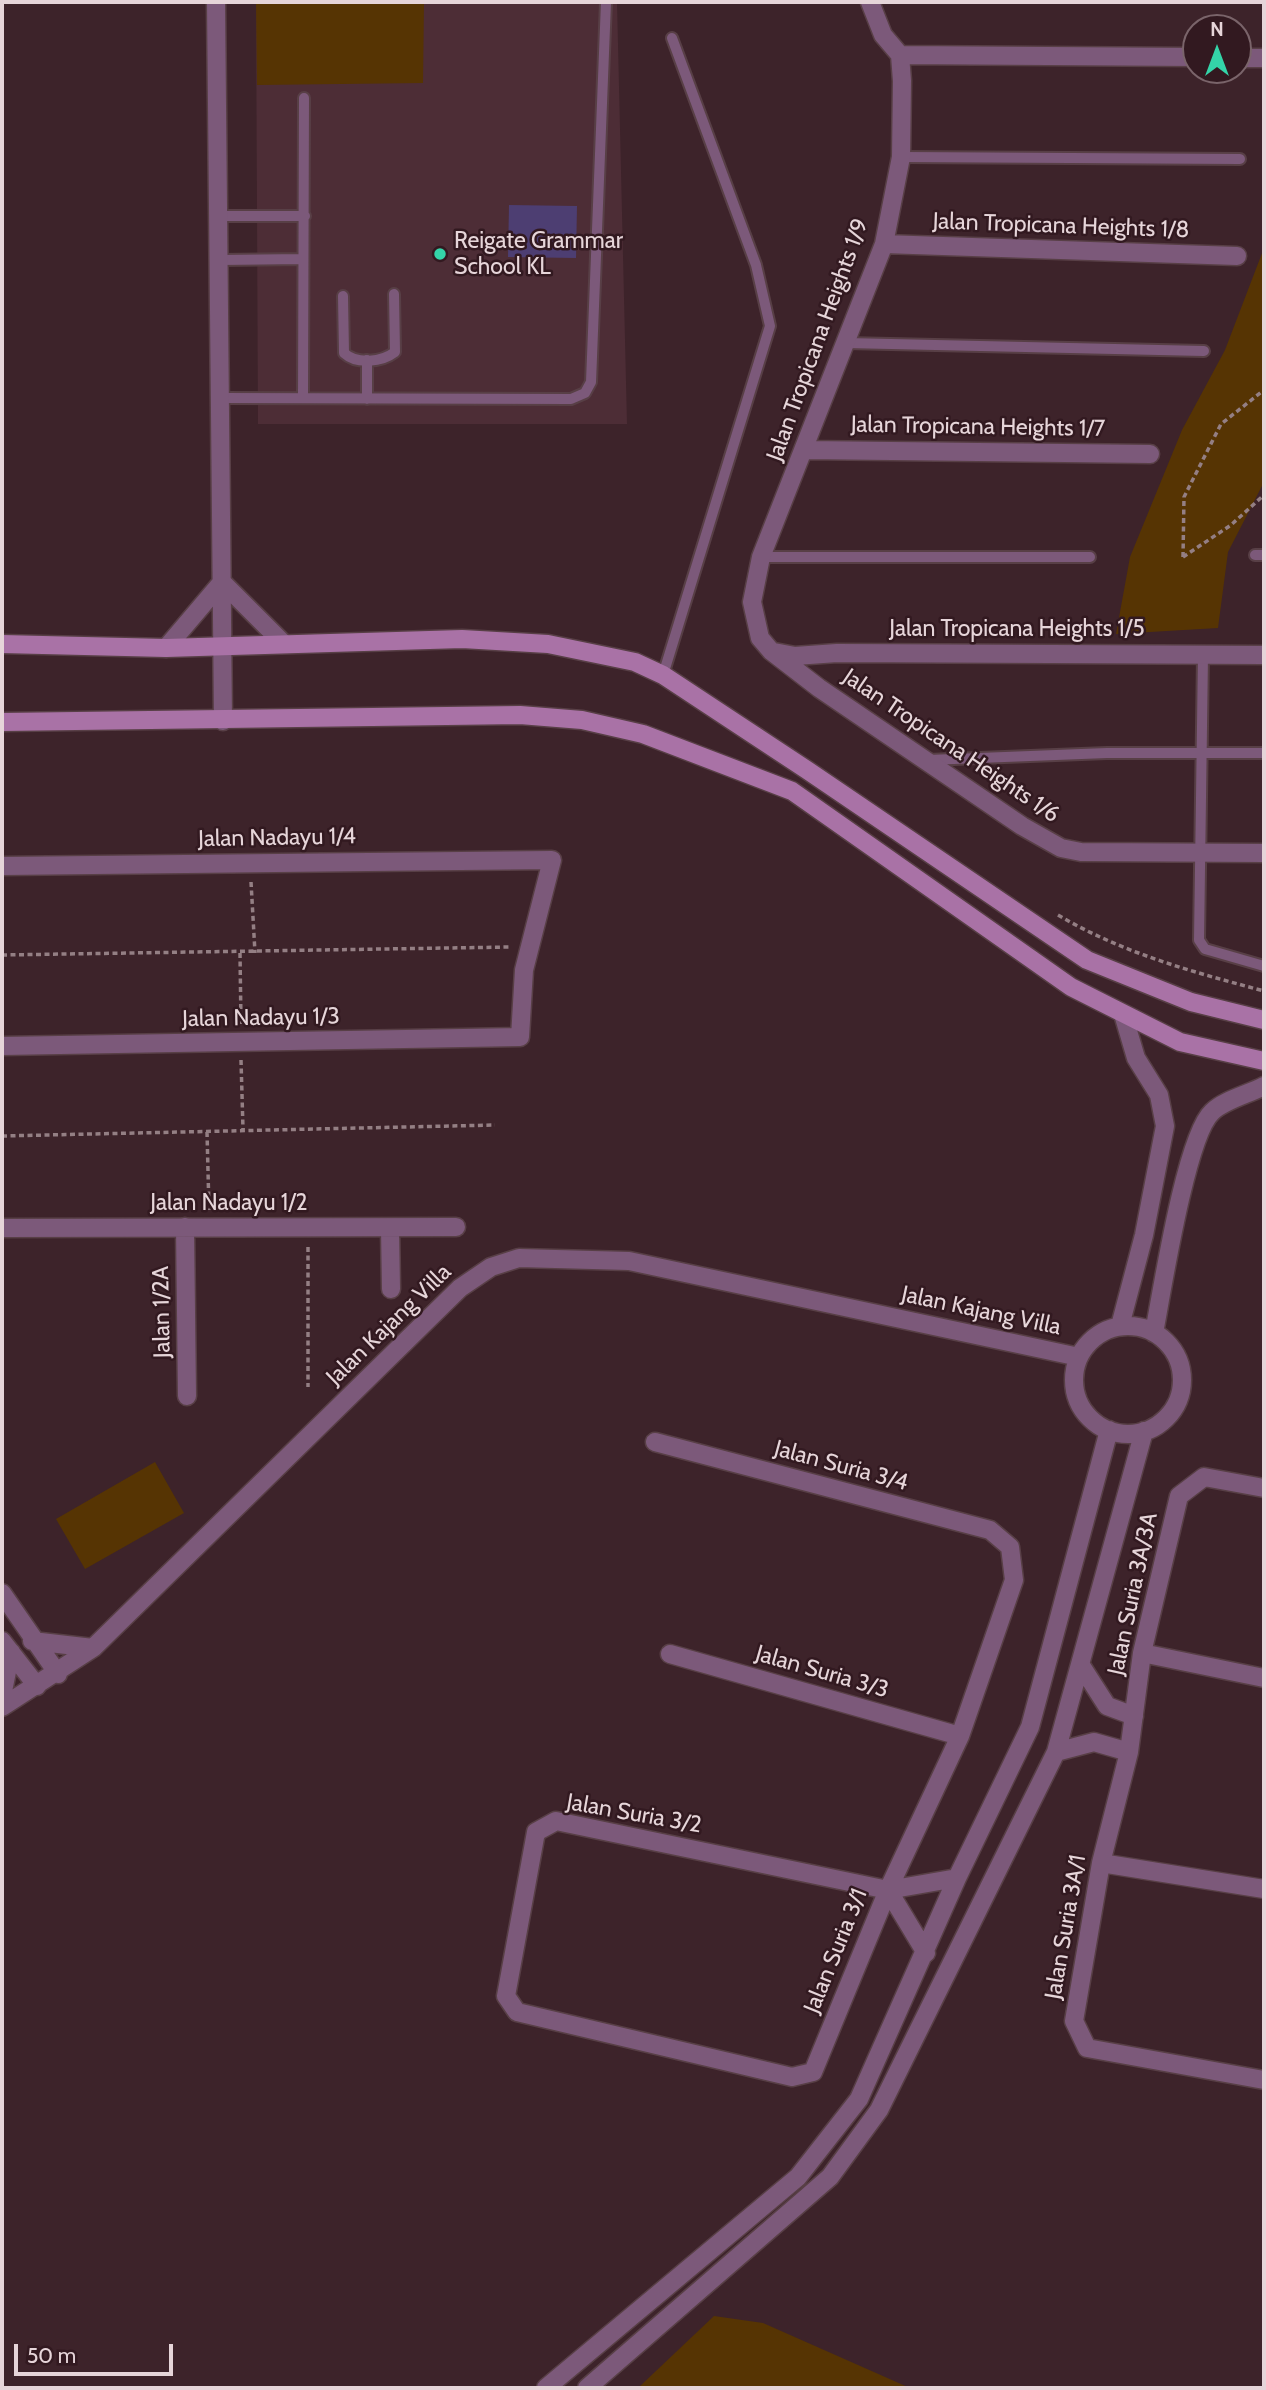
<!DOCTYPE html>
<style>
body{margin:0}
#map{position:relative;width:1266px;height:2390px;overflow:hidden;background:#3d232a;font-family:Cabin,sans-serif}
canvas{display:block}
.frame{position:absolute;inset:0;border:4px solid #e6d5d9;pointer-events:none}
.north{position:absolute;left:1182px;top:14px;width:70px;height:70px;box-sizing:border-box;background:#321920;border:2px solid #7a646a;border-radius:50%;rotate:0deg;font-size:19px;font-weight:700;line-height:28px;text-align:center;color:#e6d5d9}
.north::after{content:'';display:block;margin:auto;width:24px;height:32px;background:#34d4a8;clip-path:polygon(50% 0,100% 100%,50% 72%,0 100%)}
.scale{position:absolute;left:14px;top:2344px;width:159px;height:32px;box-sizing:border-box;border:4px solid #e6d5d9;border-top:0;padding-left:9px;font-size:21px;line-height:24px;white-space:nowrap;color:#e6d5d9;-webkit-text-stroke:5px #321920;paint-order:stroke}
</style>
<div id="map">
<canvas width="1266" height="2390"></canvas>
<div class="frame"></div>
<div class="north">N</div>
<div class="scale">50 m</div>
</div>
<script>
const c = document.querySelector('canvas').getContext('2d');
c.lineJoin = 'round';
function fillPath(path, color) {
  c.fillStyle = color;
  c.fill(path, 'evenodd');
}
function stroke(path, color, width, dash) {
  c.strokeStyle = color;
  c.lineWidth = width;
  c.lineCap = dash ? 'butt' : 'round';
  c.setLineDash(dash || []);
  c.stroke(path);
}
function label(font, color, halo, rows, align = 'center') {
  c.font = font + ' Cabin,sans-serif';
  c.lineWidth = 5;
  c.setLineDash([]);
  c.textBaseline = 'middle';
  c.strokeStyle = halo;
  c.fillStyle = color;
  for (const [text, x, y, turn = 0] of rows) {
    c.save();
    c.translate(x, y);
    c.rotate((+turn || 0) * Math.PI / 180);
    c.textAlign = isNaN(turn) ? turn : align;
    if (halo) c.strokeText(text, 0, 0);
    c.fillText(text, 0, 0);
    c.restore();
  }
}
fillPath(new Path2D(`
 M 256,2 L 617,2 L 627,424 L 258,424 Z`), '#4d2d36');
fillPath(new Path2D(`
 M 256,2 L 424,2 L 423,83 L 257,85 Z
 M 1264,248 L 1264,482 L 1228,552 L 1218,628 L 1116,634 L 1130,557 L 1182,430 L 1225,350 Z
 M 155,1462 L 184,1513 L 85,1569 L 56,1519 Z
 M 714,2316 L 763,2323 L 910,2388 L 638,2388 Z`), '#563403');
fillPath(new Path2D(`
 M 509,205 L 577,206 L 576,258 L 508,257 Z`), '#4d3e72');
const lane = new Path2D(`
 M 901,157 L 1240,159
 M 219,216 L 305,216
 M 220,260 L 303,259
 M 343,296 L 344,353 C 357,365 382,362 395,352 L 394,294
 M 846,343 L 1204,351
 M 367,360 L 367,399
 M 222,398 L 571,399 L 585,393 L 591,382 L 606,2
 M 303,398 L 304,98
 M 1255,555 L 1264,555
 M 761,557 L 1090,557
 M 1203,655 L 1199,940 L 1205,949 L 1264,966
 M 663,675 L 770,326 L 756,265 L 672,38
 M 928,760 L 1107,753 L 1264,753`);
const street = new Path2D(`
 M 216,2 L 223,721
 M 870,2 L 883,35 L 900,55 L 902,81 L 901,157 L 884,244 L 761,557 L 752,602 L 760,638 L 771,651 L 819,688 L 1022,826 L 1061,848 L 1081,852 L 1264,853
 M 900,55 L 1196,57
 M 1238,58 L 1264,58
 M 884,244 L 1237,256
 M 806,450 L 1150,454
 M 222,582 L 283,643
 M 166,648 L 222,582
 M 774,652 L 795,656 L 837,653 L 1264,655
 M 2,866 L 552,860 L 524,970 L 520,1037 L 2,1046
 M 185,1227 L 187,1396
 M 2,1228 L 456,1227
 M 390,1228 L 391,1289
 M 1120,1326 L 1144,1235 L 1165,1126 L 1159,1095 L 1136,1058 L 1123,1014
 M1074 1380a54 54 0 1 1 108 0a54 54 0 1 1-108 0Z
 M 1154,1333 C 1162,1291 1186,1136 1212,1112 C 1224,1100 1249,1094 1264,1086
 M 655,1442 L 990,1530 L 1010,1547 L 1014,1580 L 960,1736 L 888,1890 L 813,2072 L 792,2077 L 517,2012 L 506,1996 L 536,1832 L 556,1821 L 888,1890 L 957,1878
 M 1264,1488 L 1204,1477 L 1179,1496 L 1142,1653 L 1129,1752 L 1101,1863 L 1074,2021 L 1087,2048 L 1264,2080
 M 2,1593 L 58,1674
 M 2,1641 L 37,1686
 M 32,1641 L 93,1648
 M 1142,1653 L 1264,1678
 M 670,1654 L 960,1736
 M 1082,1667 L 1107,1706 L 1134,1716
 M 2,1696 L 11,1652
 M 2,1707 L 93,1648 L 460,1288 L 491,1267 L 519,1258 L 629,1261 L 1079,1357
 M 1056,1752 L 1094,1742 L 1129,1752
 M 1101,1863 L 1264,1889
 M 888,1890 L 926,1953
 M 546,2388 L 798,2177 L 859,2099 L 957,1878 L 1030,1727 L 1109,1430
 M 587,2388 L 830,2177 L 879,2110 L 1056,1752 L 1144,1431`);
const secondary = new Path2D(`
 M 2,644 L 166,648 L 462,639 L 548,644 L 635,662 L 663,675 L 807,770 L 1087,960 L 1191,1002 L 1264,1020
 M 2,722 L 520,715 L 582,720 L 643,734 L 792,791 L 1071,987 L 1180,1042 L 1264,1061`);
stroke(lane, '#583f46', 14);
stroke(street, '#583f46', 21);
stroke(secondary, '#583f46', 21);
stroke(new Path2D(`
 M 1183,557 L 1184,497 L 1221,424 L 1264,390
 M 1183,557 L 1231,525 L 1264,495
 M 251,882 L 255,953
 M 1058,915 C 1122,953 1193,972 1264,991
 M 240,953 L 241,1024
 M 2,955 L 511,947
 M 241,1060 L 243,1129
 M 207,1132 L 209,1210
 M 2,1136 L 495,1125
 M 308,1247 L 308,1387`), '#947f84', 3.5, [5, 3.5]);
stroke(lane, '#7c597a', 10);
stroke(street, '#7c597a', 18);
stroke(secondary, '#a972a6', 18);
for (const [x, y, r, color] of [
 [440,254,7,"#34d4a8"]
]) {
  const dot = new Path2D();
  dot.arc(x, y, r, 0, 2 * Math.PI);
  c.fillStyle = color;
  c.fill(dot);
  stroke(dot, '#321920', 2.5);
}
label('23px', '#e6d5d9', '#321920', [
 ["Jalan Tropicana Heights 1/8",1061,226,2],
 ["Jalan Tropicana Heights 1/9",818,340,-70],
 ["Jalan Tropicana Heights 1/7",978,427,1],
 ["Jalan Tropicana Heights 1/5",1017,629],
 ["Jalan Tropicana Heights 1/6",951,746,34],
 ["Jalan Nadayu 1/4",277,838,-1],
 ["Jalan Nadayu 1/3",261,1018,-1],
 ["Jalan Nadayu 1/2",229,1203],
 ["Jalan Kajang Villa",981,1311,12],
 ["Jalan 1/2A",162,1312,-91],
 ["Jalan Kajang Villa",389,1325,-44],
 ["Jalan Suria 3/4",841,1466,15],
 ["Jalan Suria 3A/3A",1133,1594,-78],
 ["Jalan Suria 3/3",822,1672,16],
 ["Jalan Suria 3/2",634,1814,10],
 ["Jalan Suria 3A/1",1066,1927,-80],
 ["Jalan Suria 3/1",836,1951,-68]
]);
label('23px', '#e6d5d9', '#321920', [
 ["Reigate Grammar",454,241],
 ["School KL",454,267]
], 'left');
</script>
